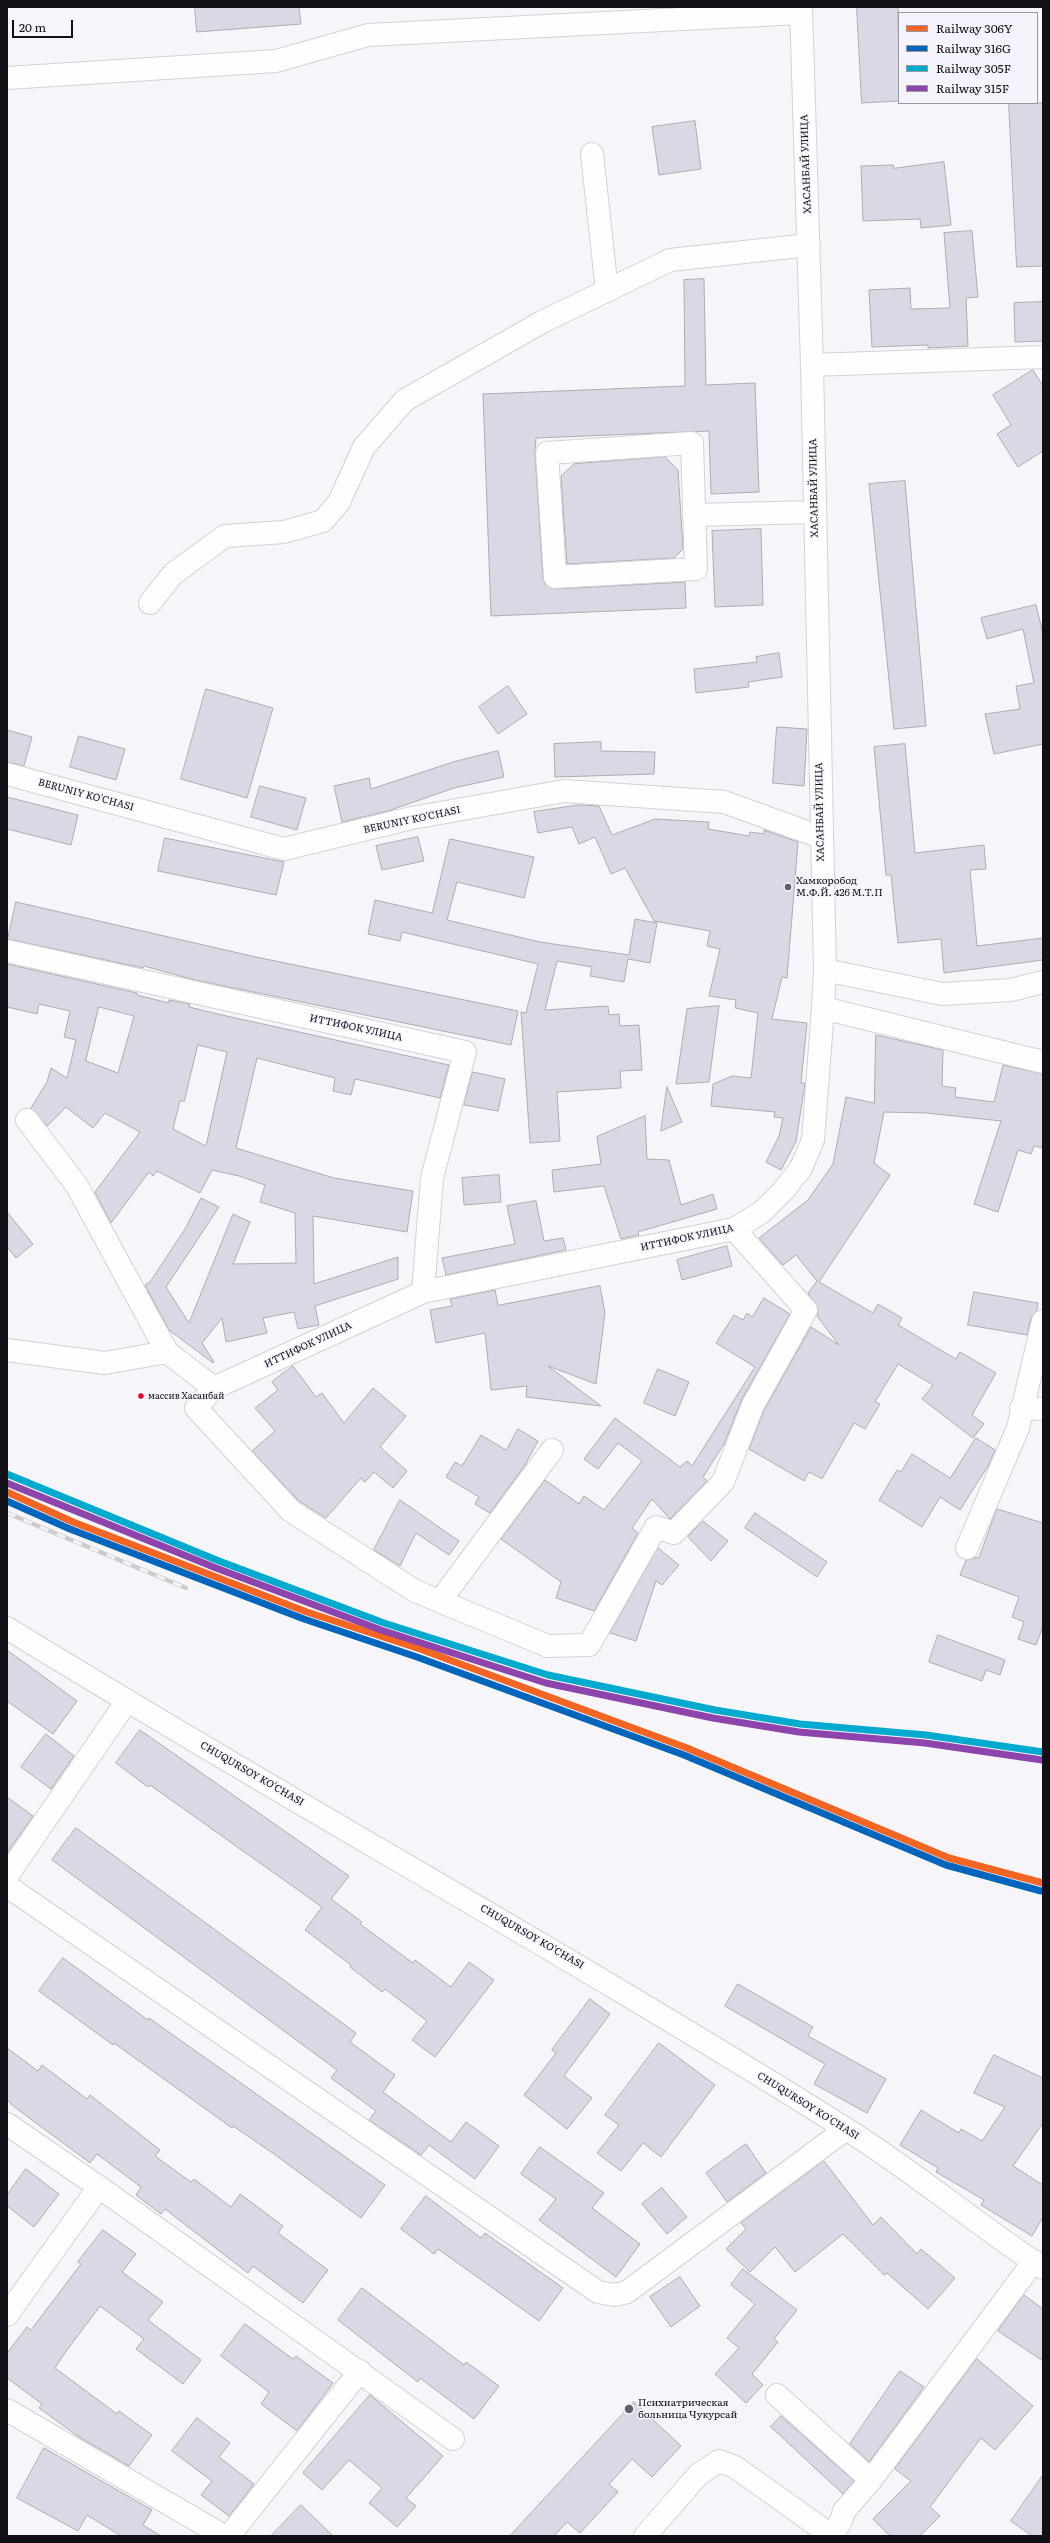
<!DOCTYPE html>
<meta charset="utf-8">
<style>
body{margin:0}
#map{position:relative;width:1050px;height:2543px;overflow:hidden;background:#f6f6fa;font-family:Literata,serif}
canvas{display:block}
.frame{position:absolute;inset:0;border:8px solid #111017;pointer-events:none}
.legend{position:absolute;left:898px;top:12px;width:140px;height:92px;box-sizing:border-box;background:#f5f4fc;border:1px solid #9a99a0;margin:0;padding:5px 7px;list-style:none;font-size:12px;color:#111017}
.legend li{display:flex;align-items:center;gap:8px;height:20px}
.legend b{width:20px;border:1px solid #9a99a0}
.scale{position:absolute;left:12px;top:20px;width:61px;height:18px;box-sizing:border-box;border:2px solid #111017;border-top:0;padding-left:5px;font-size:12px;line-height:14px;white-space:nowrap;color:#111017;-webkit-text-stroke:3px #f5f4fc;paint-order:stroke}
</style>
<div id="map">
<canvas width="1050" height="2543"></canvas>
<div class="frame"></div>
<ul class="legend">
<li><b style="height:5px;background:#f26522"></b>Railway 306Y</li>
<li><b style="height:5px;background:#0065bd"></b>Railway 316G</li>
<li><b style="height:5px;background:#00a9ce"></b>Railway 305F</li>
<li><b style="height:5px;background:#8e44ad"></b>Railway 315F</li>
</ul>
<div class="scale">20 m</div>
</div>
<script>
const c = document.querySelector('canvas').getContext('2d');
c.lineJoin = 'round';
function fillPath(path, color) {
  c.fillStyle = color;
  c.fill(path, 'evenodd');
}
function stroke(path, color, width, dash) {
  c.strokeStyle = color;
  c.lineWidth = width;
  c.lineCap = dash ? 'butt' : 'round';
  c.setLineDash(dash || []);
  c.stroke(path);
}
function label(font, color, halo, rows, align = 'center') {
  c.font = font + ' Literata,serif';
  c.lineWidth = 3;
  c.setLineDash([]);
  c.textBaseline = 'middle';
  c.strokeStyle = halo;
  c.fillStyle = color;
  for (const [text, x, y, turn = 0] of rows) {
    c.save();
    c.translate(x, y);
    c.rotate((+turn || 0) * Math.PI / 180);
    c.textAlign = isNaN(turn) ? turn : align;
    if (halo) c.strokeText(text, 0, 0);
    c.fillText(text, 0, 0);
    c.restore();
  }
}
const building = new Path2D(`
 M 195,7 L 299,7 L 301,24 L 197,32 Z
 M 857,7 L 898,7 L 899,101 L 862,103 Z
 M 1009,103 L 1043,103 L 1043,266 L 1017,267 Z
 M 695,121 L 701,169 L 659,175 L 652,127 Z
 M 944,162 L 951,225 L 921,228 L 920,219 L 863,221 L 861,166 L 893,165 L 894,168 Z
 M 972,231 L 978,297 L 966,298 L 968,346 L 928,348 L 928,345 L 872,347 L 869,290 L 910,288 L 911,309 L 950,308 L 944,233 Z
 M 704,279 L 706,385 L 755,383 L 759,492 L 711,494 L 709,431 L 536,438 L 535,453 L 543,578 L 545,584 L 556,589 L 685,582 L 686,608 L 491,616 L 483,394 L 685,386 L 684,280 Z
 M 1043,302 L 1043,341 L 1015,342 L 1014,303 Z
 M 1033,370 L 1043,386 L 1043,451 L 1018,467 L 997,434 L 1011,425 L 993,395 Z
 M 665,457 L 678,470 L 683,549 L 674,558 L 567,564 L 561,476 L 574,464 Z
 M 905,481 L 926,726 L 894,729 L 869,484 Z
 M 761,529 L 763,605 L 715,607 L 712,531 Z
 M 1036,605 L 1043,634 L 1043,744 L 994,754 L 985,714 L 1020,709 L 1016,686 L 1034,683 L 1023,629 L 987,639 L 981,618 Z
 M 779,653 L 782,677 L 748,682 L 749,687 L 696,693 L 694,669 L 757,662 L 756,657 Z
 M 508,686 L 527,714 L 498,734 L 479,707 Z
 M 206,689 L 273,708 L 247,798 L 181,779 Z
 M 777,727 L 807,729 L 804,786 L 773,783 Z
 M 7,730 L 32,737 L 24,766 L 7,762 Z
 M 79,736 L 125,749 L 116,780 L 70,767 Z
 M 601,742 L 601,751 L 655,752 L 654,774 L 555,777 L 554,744 Z
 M 905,744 L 915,853 L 984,845 L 986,869 L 970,870 L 977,946 L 1043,938 L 1043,960 L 944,973 L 941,939 L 898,943 L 891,875 L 886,875 L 874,747 Z
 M 498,751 L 504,777 L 454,788 L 388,811 L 342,822 L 334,786 L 369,778 L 371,789 L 453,762 Z
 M 260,786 L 306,798 L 297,830 L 251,817 Z
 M 7,797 L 78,815 L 71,845 L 7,829 Z
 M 578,805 L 599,806 L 612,835 L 655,819 L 709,822 L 708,829 L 749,836 L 750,832 L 764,834 L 764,830 L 798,842 L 787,978 L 782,977 L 772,1019 L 807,1023 L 801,1083 L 805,1083 L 796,1142 L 781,1170 L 766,1162 L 779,1136 L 783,1118 L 774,1117 L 775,1112 L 711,1106 L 713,1084 L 732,1076 L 751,1078 L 758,1013 L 735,1008 L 736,1000 L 709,996 L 720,949 L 707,946 L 710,931 L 654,921 L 625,868 L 611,874 L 595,837 L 579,844 L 572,827 L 538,833 L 534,812 Z
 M 418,837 L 424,861 L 382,870 L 376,846 Z
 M 165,838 L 284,862 L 276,895 L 158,871 Z
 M 450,839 L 534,857 L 524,898 L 457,882 L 447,920 L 540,942 L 629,955 L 635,919 L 657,923 L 650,963 L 628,959 L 624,982 L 590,976 L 592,967 L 557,961 L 545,1010 L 608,1006 L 609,1015 L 619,1014 L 620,1026 L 639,1025 L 642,1070 L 620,1071 L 621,1088 L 557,1092 L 560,1141 L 530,1143 L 521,1012 L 526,1013 L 538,964 L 402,932 L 400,941 L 368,934 L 375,900 L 432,913 Z
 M 16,902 L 256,957 L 518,1011 L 511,1045 L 195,980 L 144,966 L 143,968 L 8,939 Z
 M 7,964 L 137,993 L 137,995 L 169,1003 L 169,1000 L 190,1004 L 189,1007 L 222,1015 L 449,1065 L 440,1098 L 355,1079 L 351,1095 L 333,1091 L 335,1078 L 257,1058 L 236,1148 L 334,1178 L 413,1191 L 407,1232 L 313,1216 L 314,1284 L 398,1257 L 398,1279 L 315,1306 L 319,1325 L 298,1329 L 294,1312 L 263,1318 L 267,1333 L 226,1342 L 222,1318 L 202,1343 L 214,1362 L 213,1363 L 169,1330 L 145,1285 L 150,1282 L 185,1229 L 201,1198 L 219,1207 L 166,1287 L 189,1323 L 233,1214 L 250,1222 L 233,1264 L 296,1263 L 295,1213 L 260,1202 L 265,1185 L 239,1176 L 212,1170 L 200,1193 L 157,1171 L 153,1176 L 149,1172 L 111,1223 L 95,1192 L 140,1132 L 105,1113 L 93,1128 L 66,1107 L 47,1126 L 31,1108 L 47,1082 L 51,1068 L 67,1078 L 76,1040 L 64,1037 L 70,1011 L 39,1004 L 37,1014 L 7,1007 ZM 99,1007 L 134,1016 L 118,1073 L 86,1061 ZM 198,1045 L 227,1052 L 206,1146 L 173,1129 L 180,1101 L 184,1101 Z
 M 719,1006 L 709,1082 L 676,1084 L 687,1009 Z
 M 876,1035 L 943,1050 L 942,1086 L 956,1088 L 955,1097 L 994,1102 L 1003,1065 L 1043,1074 L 1043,1148 L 1034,1146 L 1031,1154 L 1018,1150 L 998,1212 L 974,1204 L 1001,1121 L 927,1113 L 884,1112 L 874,1163 L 890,1175 L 819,1282 L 873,1313 L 878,1304 L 902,1318 L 898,1325 L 956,1359 L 960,1352 L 996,1373 L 972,1415 L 984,1424 L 973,1438 L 922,1399 L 933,1385 L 898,1364 L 875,1402 L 880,1404 L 865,1429 L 854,1423 L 822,1479 L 809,1472 L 804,1481 L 749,1449 L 764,1410 L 811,1327 L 839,1345 L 817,1316 L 818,1308 L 808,1293 L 817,1281 L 796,1255 L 783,1265 L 759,1238 L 808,1200 L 833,1164 L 846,1097 L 874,1103 Z
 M 473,1072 L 505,1079 L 498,1111 L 464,1105 Z
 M 667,1087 L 682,1122 L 661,1131 Z
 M 645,1116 L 647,1159 L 669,1160 L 681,1205 L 713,1194 L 717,1209 L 638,1232 L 639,1235 L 621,1239 L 604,1186 L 554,1192 L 552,1170 L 601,1164 L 597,1137 Z
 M 499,1175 L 501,1202 L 464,1205 L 462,1178 Z
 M 536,1201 L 544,1241 L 563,1238 L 566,1250 L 446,1275 L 442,1258 L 515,1244 L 507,1206 Z
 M 7,1212 L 33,1244 L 16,1258 L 7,1247 Z
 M 727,1246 L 732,1266 L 682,1280 L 677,1260 Z
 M 600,1286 L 605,1313 L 596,1384 L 548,1366 L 601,1406 L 526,1397 L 527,1386 L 491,1390 L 485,1333 L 436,1343 L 430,1310 L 452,1306 L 450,1299 L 495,1290 L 498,1305 Z
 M 974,1292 L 1038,1303 L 1037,1310 L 1031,1318 L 1027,1335 L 968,1325 Z
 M 764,1298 L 790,1314 L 742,1399 L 724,1444 L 703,1477 L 707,1481 L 670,1519 L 652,1499 L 632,1528 L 638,1533 L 594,1611 L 556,1598 L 561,1582 L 501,1539 L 545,1480 L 579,1504 L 584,1496 L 604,1510 L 642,1461 L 618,1443 L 598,1469 L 584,1459 L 615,1418 L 680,1467 L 687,1461 L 692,1466 L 755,1367 L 716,1343 L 734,1315 L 743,1320 L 747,1313 L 752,1317 Z
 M 293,1366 L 316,1397 L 322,1393 L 344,1423 L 373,1388 L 406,1416 L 380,1447 L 407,1471 L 393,1488 L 374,1472 L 365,1482 L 361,1478 L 326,1518 L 299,1501 L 252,1451 L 275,1431 L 255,1408 L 278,1390 L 272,1382 Z
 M 658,1369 L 689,1382 L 675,1416 L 644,1403 Z
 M 518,1429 L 538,1441 L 525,1465 L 490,1513 L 475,1504 L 479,1497 L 446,1477 L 455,1462 L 462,1466 L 481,1435 L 506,1450 Z
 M 976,1438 L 995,1450 L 988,1466 L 960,1510 L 940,1497 L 922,1527 L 879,1500 L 897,1470 L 901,1472 L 912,1454 L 950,1478 Z
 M 400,1500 L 459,1541 L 449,1555 L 416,1533 L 400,1566 L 374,1550 Z
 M 997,1509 L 1043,1523 L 1043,1626 L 1036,1645 L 1018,1639 L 1024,1622 L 1012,1617 L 1019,1597 L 960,1575 L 966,1560 L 979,1557 Z
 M 755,1513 L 827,1562 L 817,1577 L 745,1528 Z
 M 703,1521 L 728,1541 L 711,1561 L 688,1537 Z
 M 658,1548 L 679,1565 L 662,1585 L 656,1581 L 636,1641 L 610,1633 Z
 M 938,1635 L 1005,1660 L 1000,1675 L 986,1670 L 982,1681 L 929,1662 Z
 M 7,1650 L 77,1701 L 53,1734 L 7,1701 Z
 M 140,1730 L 349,1876 L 331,1899 L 362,1922 L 360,1924 L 413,1963 L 415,1960 L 451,1987 L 469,1962 L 494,1980 L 435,2057 L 412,2040 L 427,2021 L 385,1989 L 382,1992 L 350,1967 L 351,1965 L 305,1930 L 322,1907 L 150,1785 L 148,1787 L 116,1763 Z
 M 46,1734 L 74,1756 L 51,1789 L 21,1767 Z
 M 7,1797 L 33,1816 L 7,1853 Z
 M 76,1828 L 356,2033 L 350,2042 L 395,2075 L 383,2092 L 451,2142 L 466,2122 L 499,2146 L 475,2179 L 429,2145 L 421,2155 L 369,2120 L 376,2111 L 331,2078 L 337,2070 L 52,1860 Z
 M 63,1958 L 148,2020 L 149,2018 L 385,2185 L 361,2218 L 274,2154 L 233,2126 L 232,2128 L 114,2043 L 113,2045 L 39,1991 Z
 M 738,1984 L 813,2027 L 808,2036 L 886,2079 L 867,2113 L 814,2084 L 825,2064 L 725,2006 Z
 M 590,1999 L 610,2014 L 564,2076 L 592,2098 L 567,2129 L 524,2095 L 556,2053 L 552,2050 Z
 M 659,2043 L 715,2085 L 661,2157 L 643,2143 L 621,2171 L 597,2153 L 619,2125 L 605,2115 Z
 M 7,2048 L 38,2071 L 42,2065 L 87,2099 L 90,2095 L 160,2150 L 155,2156 L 191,2182 L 194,2179 L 231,2207 L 240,2194 L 283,2226 L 278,2233 L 328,2270 L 303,2303 L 253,2266 L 248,2273 L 165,2209 L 161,2214 L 136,2195 L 141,2187 L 97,2154 L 90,2163 L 12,2105 L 7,2099 Z
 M 994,2055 L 1043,2078 L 1043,2123 L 1013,2166 L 1043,2185 L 1043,2217 L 1032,2236 L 981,2205 L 984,2200 L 936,2172 L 938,2168 L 900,2145 L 921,2110 L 959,2133 L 961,2129 L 982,2141 L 1005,2107 L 974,2093 Z
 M 746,2144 L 766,2173 L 727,2202 L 706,2173 Z
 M 540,2147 L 604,2193 L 592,2208 L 640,2244 L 616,2277 L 539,2220 L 556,2199 L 521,2174 Z
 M 824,2161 L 873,2225 L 881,2217 L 917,2254 L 921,2249 L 955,2278 L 928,2309 L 887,2273 L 884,2275 L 843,2234 L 795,2272 L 775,2247 L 750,2272 L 726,2249 L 746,2229 L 741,2223 Z
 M 26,2169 L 59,2194 L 34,2227 L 7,2206 L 7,2195 Z
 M 662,2188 L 687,2217 L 667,2234 L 642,2204 Z
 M 426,2196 L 481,2238 L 485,2233 L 563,2288 L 539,2321 L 438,2249 L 434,2254 L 401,2229 Z
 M 103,2230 L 136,2254 L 122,2272 L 163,2302 L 148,2320 L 201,2360 L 183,2384 L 136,2349 L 144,2339 L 100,2306 L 64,2354 L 55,2368 L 117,2414 L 119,2411 L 152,2435 L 129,2466 L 79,2437 L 39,2408 L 42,2404 L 7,2378 L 7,2353 L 27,2327 L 31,2330 L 81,2264 L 78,2262 Z
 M 743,2269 L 797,2310 L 774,2339 L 778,2342 L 752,2374 L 763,2385 L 746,2403 L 715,2374 L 739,2348 L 727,2338 L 755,2304 L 731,2285 Z
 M 680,2277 L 700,2306 L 671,2327 L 650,2297 Z
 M 362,2288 L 464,2365 L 466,2362 L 499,2386 L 474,2419 L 420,2378 L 418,2382 L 338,2320 Z
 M 1024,2295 L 1043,2309 L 1043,2361 L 998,2331 Z
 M 245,2324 L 293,2359 L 296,2356 L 333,2383 L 297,2431 L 261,2404 L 269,2392 L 221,2356 Z
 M 977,2359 L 1033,2406 L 995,2450 L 981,2438 L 930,2507 L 940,2516 L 920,2536 L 890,2536 L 873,2519 L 911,2481 L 895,2469 Z
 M 900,2371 L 924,2387 L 869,2462 L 850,2444 Z
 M 370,2395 L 443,2456 L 406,2498 L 416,2506 L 397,2527 L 369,2503 L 382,2488 L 349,2460 L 322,2490 L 303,2473 Z
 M 634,2402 L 681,2446 L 652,2477 L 632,2459 L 609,2484 L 618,2492 L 580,2533 L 567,2522 L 554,2536 L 510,2536 Z
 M 781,2416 L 854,2481 L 843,2494 L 771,2427 Z
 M 197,2418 L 230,2443 L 219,2457 L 254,2484 L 229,2516 L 201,2495 L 212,2481 L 172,2451 Z
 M 44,2448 L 152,2510 L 143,2525 L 161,2536 L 121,2536 L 87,2515 L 78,2531 L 17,2498 Z
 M 1043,2475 L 1043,2536 L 1032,2536 L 1011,2521 Z
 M 301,2505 L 333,2536 L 271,2536 Z`);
fillPath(building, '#d9d8e5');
stroke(building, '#acacb1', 1);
const minor = new Path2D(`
 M 7,78 L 276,61 L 368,35 L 801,13
 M 592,154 L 607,291
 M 812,365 L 1043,357
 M 692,443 L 696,569 L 555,577 L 547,453 Z
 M 694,515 L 815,512
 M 150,603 L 173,574 L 225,536 L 284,532 L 323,521 L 339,502 L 364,447 L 405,400 L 542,322 L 670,260 L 809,245
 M 7,774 L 284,849 L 412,818 L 564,791 L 724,802 L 821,837
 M 7,951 L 465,1052 L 432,1178 L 423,1292
 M 825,970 L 942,994 L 1011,990 L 1043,982
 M 823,1008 L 1043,1062
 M 27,1120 L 77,1186 L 167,1352
 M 734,1229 L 806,1310 L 753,1405 L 723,1482 L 674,1533 L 656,1527 L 589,1645 L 548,1646 L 415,1591 L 291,1511 L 196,1408 L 214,1388 L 423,1292 L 734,1229 L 762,1212 L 784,1190 L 801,1168 L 813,1140 L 823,1008 L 825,970 L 812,365 L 801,7
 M 7,1350 L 105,1363 L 167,1352 L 214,1388
 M 1021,1408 L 1043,1409
 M 967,1548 L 1018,1428 L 1043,1321
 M 440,1601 L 552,1450
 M 7,1628 C 283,1798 568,1954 843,2127 C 912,2170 975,2223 1043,2268
 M 7,1876 L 127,1701
 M 7,1886 L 598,2292 L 614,2295 L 627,2292 L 846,2129
 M 7,2124 L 99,2187 L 453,2439
 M 7,2315 L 99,2187
 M 777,2395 L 871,2480 L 1034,2261
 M 7,2410 L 224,2536
 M 229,2536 L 360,2371
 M 645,2536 L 698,2475 L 719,2461 L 735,2467 L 832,2536
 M 832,2536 L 841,2521 L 844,2511 L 871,2480`);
stroke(minor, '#d2d2d7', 24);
stroke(minor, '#fefefe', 22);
const rail = new Path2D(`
 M 7,1513 L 186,1588`);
stroke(rail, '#cbcbcc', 4.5);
stroke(rail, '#f5f4fc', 3, [9]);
stroke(new Path2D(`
 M 7,1492 L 73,1522 L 307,1612 L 420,1649 L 687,1748 L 949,1858 L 1043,1883`), '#f26522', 7);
stroke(new Path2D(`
 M 7,1501 L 70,1529 L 304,1619 L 417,1657 L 684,1755 L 946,1865 L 1041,1891`), '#0065bd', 7);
stroke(new Path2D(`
 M 7,1474 L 219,1561 L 384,1623 L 548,1675 L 715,1710 L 800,1724 L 926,1735 L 1043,1752`), '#00a9ce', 7);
stroke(new Path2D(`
 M 7,1483 L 216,1568 L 381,1630 L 546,1683 L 713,1718 L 799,1732 L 925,1743 L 1042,1760`), '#8e44ad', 7);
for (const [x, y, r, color] of [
 [788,887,4,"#616066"],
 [141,1396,3.5,"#e4002b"],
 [629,2409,5,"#616066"]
]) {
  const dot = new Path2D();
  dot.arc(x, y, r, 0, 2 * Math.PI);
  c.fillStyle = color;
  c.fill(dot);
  stroke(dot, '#f5f4fc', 1.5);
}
label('9px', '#111017', '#f5f4fc', [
 ["массив Хасанбай",148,1396]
], 'left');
label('10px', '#111017', '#f5f4fc', [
 ["ХАСАНБАЙ УЛИЦА",806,164,-92],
 ["ХАСАНБАЙ УЛИЦА",814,488,-91],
 ["BERUNIY KO'CHASI",86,795,15],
 ["ХАСАНБАЙ УЛИЦА",820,812,-91],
 ["BERUNIY KO'CHASI",412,820,-12],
 ["ИТТИФОК УЛИЦА",356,1028,12],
 ["ИТТИФОК УЛИЦА",687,1238,-12],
 ["ИТТИФОК УЛИЦА",308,1345,-25],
 ["CHUQURSOY KO'CHASI",252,1774,30],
 ["CHUQURSOY KO'CHASI",532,1937,30],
 ["CHUQURSOY KO'CHASI",808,2106,32]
]);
label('10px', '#111017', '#f5f4fc', [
 ["Хамкоробод",796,881],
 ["М.Ф.Й. 426 М.Т.П",796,893],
 ["Психиатрическая",638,2403],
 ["больница Чукурсай",638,2415]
], 'left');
</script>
